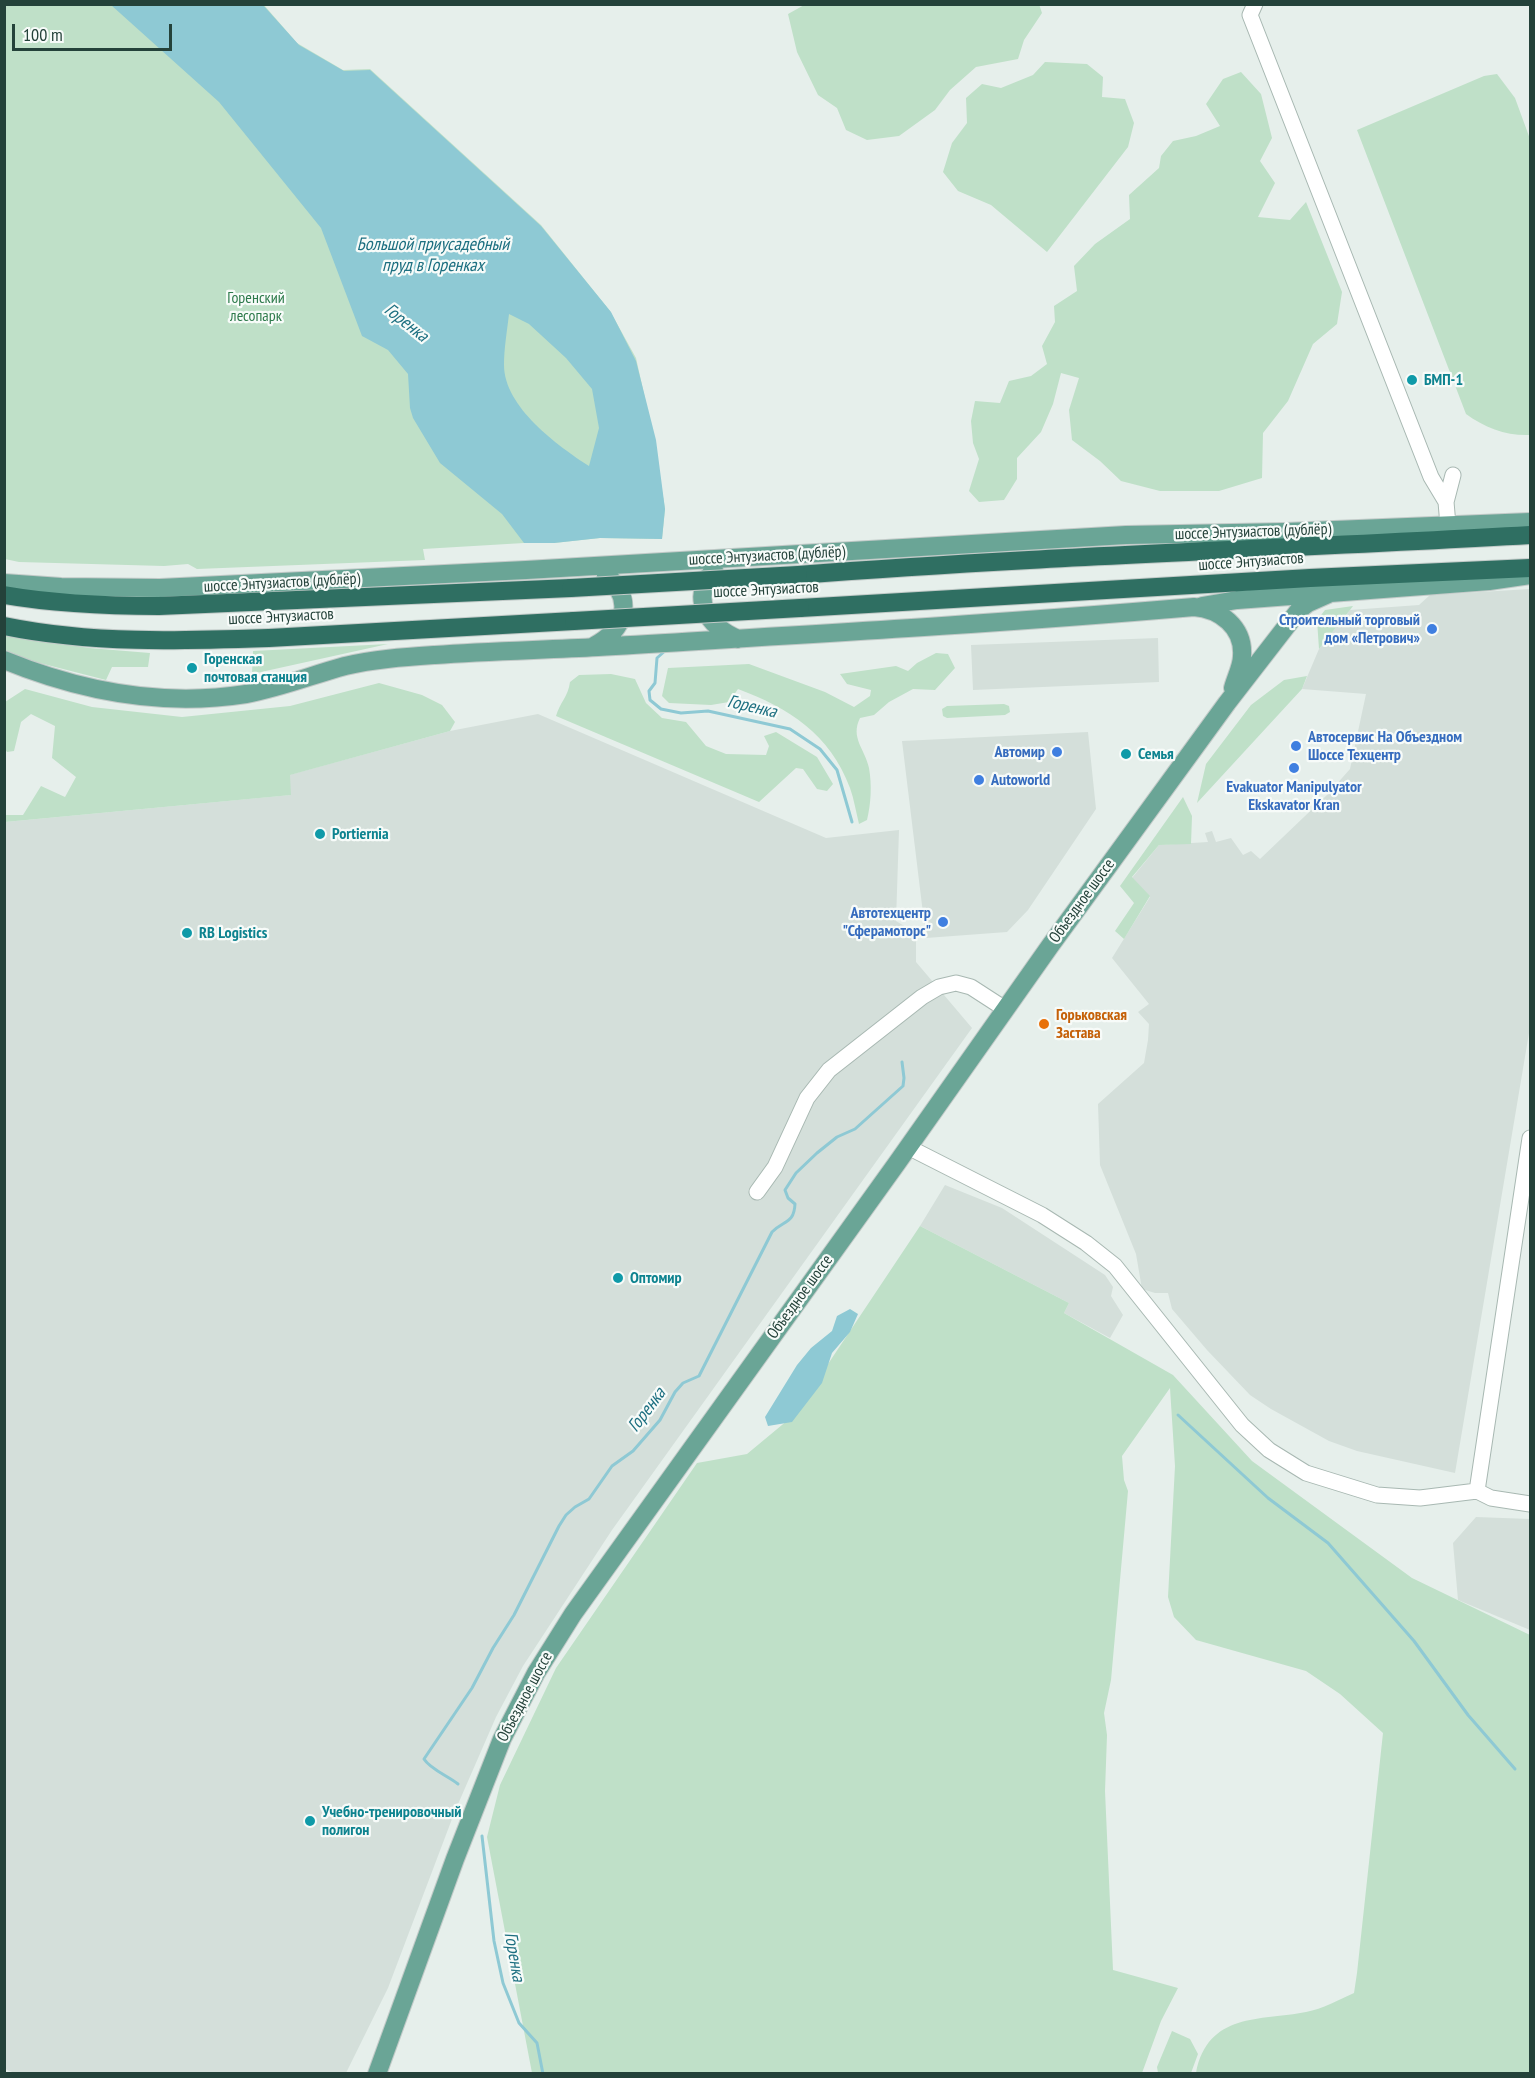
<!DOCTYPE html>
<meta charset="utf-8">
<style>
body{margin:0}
#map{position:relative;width:1535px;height:2078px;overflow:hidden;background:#e6efeb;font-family:"PT Sans Narrow",sans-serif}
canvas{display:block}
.frame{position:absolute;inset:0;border:6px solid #24423a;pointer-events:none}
.scale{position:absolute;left:12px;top:24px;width:160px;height:27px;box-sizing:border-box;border:3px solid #24423a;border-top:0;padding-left:8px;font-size:18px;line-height:21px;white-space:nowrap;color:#24423a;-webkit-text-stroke:4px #f7fbf9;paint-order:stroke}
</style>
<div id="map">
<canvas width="1535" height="2078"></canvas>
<div class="frame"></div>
<div class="scale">100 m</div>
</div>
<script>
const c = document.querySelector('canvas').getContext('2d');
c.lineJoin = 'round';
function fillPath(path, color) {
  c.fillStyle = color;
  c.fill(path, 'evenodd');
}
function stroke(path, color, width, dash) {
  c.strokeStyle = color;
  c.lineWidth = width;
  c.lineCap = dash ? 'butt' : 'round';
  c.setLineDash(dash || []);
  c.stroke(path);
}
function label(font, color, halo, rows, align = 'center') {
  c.font = font + ' "PT Sans Narrow",sans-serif';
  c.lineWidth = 4.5;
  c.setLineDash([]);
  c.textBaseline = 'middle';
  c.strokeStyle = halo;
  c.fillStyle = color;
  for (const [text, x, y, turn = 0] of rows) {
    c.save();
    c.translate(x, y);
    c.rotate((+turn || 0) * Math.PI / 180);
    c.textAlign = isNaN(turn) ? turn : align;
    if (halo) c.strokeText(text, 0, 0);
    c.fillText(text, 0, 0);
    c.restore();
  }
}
fillPath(new Path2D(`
 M 1530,589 L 1530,1027 L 1455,1473 L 1357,1451 L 1329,1441 L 1271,1409 L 1250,1395 L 1207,1350 L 1172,1309 L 1168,1293 L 1155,1293 L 1142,1289 L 1136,1254 L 1100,1165 L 1098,1104 L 1144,1063 L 1148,1040 L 1149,1024 L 1138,1012 L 1149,1004 L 1112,958 L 1150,897 L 1132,878 L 1159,845 L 1208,842 L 1205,833 L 1212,831 L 1216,842 L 1231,838 L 1243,855 L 1251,851 L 1260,859 L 1327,795 L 1350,769 L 1366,694 L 1302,689 L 1319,649 L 1350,610 L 1419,605 L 1430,595 Z
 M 1158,638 L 1159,682 L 973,690 L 971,645 Z
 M 538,714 L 826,838 L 899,830 L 896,921 L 916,933 L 916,962 L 972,1028 L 612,1530 L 523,1666 L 496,1717 L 455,1811 L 388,1988 L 346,2073 L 17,2074 L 5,2069 L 5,822 L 290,795 L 289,775 L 450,731 Z
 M 1088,732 L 1096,809 L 1028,910 L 1007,932 L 926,938 L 902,741 Z
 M 945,1185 L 1002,1208 L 1105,1275 L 1113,1287 L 1111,1296 L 1123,1315 L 1110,1338 L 1064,1313 L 1069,1303 L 920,1226 Z
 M 1476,1517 L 1530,1519 L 1530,1630 L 1458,1600 L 1453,1543 Z`), '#d4dfda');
fillPath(new Path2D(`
 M 806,4 L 1039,4 L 1042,13 L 1024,40 L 1018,59 L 976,67 L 950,90 L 935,110 L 899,136 L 867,140 L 846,130 L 837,108 L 818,95 L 797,52 L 788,14 Z
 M 5,5 L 264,5 L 297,43 L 343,70 L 370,69 L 541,225 L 610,311 L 636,358 L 654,439 L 665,509 L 662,539 L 600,538 L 554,543 L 524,543 L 423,549 L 425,560 L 197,569 L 188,564 L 164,566 L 19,562 L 5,559 Z
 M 1045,62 L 1087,64 L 1103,77 L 1102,97 L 1125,99 L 1134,123 L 1128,147 L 1047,252 L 991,205 L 958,191 L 943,172 L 952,143 L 967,123 L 966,98 L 982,84 L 1001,88 L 1033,75 Z
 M 1241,72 L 1261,94 L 1272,138 L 1260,161 L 1275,183 L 1258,217 L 1290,220 L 1306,202 L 1342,292 L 1337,324 L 1313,344 L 1288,401 L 1263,433 L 1262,478 L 1219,491 L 1160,491 L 1121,481 L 1100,461 L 1072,440 L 1069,410 L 1079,378 L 1061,373 L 1053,404 L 1041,432 L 1017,458 L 1017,479 L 1004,500 L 979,502 L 969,491 L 979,459 L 973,443 L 971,421 L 975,401 L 1000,403 L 1009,381 L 1031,376 L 1047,364 L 1042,346 L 1055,322 L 1054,306 L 1077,291 L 1074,266 L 1095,244 L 1130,219 L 1129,195 L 1159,168 L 1161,156 L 1173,141 L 1196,136 L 1220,126 L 1206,104 L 1223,79 Z
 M 1497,74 L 1515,98 L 1530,139 L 1530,435 C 1507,436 1485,428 1466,414 L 1357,130 L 1484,76 Z
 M 1353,606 L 1350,610 L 1319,649 L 1317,620 L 1325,610 Z
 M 4,634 L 89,648 L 150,653 L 148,667 L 112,667 L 106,680 L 28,660 L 5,650 Z
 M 388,644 L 252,674 L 253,651 Z
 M 936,653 L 948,654 L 955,668 L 935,690 L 913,689 L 889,702 L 874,715 L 860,718 C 850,738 865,749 869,768 C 872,785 871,804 867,820 L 859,824 C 856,812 854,799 850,788 C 830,734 789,708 738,689 L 729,702 L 711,705 L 669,703 L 662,696 L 668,668 L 749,664 L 825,692 L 854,707 L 870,696 L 871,690 L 847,684 L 840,674 L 896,666 L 908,671 L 917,663 Z
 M 611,674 L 635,679 L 646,703 L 662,718 L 686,722 L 706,746 L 726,754 L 766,755 L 769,746 L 764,736 L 776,732 L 817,757 L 833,784 L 827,791 L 817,789 L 803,769 L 796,768 L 759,802 L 556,716 C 560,702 568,697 570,682 L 579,675 Z
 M 1307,676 L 1302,689 L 1197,803 L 1206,764 L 1251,705 L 1284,680 Z
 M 379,683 L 422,695 L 442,705 L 455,722 L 450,731 L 290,775 L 291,795 L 5,822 L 5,815 L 23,815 L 41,786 L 65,797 L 76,777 L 52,758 L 55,726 L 31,714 L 21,722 L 14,751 L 7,752 L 5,749 L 5,702 L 25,689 L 92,707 L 182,717 L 290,706 Z
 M 1004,704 L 1009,706 L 1010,712 L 1005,715 L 947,718 L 943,716 L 942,709 L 947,706 Z
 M 1183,797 L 1192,816 L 1191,844 L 1159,845 L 1132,877 L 1150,896 L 1124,939 L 1115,931 L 1134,903 L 1120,886 Z
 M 920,1226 L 1069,1303 L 1064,1313 L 1173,1375 L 1252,1461 L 1412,1578 L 1530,1635 L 1530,2073 L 1196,2073 C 1208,2012 1260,2021 1306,2012 C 1323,2009 1338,2000 1354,1993 L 1357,1973 L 1383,1733 L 1340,1694 L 1306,1671 L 1196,1640 L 1174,1617 L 1168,1597 L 1175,1466 L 1170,1388 L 1122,1456 L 1124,1480 L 1128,1491 L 1111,1680 L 1104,1713 L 1107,1735 L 1105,1791 L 1113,1970 L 1178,1988 L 1161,2021 L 1142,2073 L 532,2073 L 487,1837 L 500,1785 L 556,1668 L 697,1463 L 747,1454 L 794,1415 Z
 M 1172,2031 L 1190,2039 L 1198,2054 L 1191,2073 L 1158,2073 L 1157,2067 Z`), '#bfe0c8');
fillPath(new Path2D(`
 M 111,5 L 263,5 L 299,45 L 344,71 L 370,70 L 541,226 L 611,312 L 636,361 L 656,440 L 665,509 L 662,539 L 600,538 L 554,543 L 524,543 L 502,514 L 440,463 L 413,418 L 410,408 L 408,374 L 388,350 L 362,336 L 321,228 L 219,102 ZM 509,314 L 529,324 L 566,358 L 592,389 L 599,428 L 589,466 C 558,446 504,407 504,365 C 504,349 507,331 509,314 Z
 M 850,1309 L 858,1314 L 850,1332 L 832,1353 L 822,1383 L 792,1422 L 768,1426 L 765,1417 L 797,1365 L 811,1348 L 832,1331 L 837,1316 Z`), '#8ec9d4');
stroke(new Path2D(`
 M 666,650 L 657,658 L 655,683 L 649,691 L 650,700 L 661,709 L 681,713 L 708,711 L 790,729 L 820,749 L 837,770 L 852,822
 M 1178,1415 L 1268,1498 L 1328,1543 L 1414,1641 L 1468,1715 L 1515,1769
 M 458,1784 C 448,1776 430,1769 424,1759 L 472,1688 L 493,1648 L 514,1615 L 559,1526 L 566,1515 L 575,1507 L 589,1499 L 612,1466 L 633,1451 L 660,1420 L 675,1392 L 683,1383 L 699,1376 L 772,1232 C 784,1220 794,1224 795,1204 L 788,1198 L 785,1190 L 796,1173 L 817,1153 L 837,1137 L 855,1129 L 903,1086 L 904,1078 L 902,1062
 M 482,1836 L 494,1941 L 503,1983 L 519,2023 L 537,2043 L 543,2074`), '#8ec9d4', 3);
const minor = new Path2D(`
 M 1255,4 L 1250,15 L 1431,477 L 1446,502
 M 1448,525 L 1446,502 L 1453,475
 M 908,1147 L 1042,1215 L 1086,1243 L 1115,1266 L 1242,1425 L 1269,1450 L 1306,1473 L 1377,1495 L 1420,1498 L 1477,1491
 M 757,1192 L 775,1167 L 807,1098 L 829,1070 L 922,997 L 939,987 L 956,983 L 971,987 L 1005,1009
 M 1477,1491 L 1530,1138
 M 1477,1491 L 1491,1498 L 1530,1504`);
const major = new Path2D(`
 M 714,570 C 689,599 708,626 738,639
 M 4,583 L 61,587 L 160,588 L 526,570 L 1126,535 L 1285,532 L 1530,522
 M 1202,606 L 1237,600 L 1489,581 L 1530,575
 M 594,646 C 624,630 636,600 606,575
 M 4,660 C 82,692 163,707 246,694 C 280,688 312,675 345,666 C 374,659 405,657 435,655 C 489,651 543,650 598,647 C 796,635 996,624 1194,607 C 1220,609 1244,627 1242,656 C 1242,666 1236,677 1233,688
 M 377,2074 L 455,1859 L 502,1739 L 536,1673 L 573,1614 L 897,1163 L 1050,946 L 1227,703 L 1299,610 L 1308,603 L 1335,591`);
const highway = new Path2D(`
 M 798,575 C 1042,556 1286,549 1530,535
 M 4,595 C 56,604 107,606 159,606 L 571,588
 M 800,608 L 1310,578 L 1530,568
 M 4,626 C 92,644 180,641 269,638 C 371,633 472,626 574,621`);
stroke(minor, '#a8b8b2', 17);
stroke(major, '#c2cac8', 20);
stroke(highway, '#c2cac8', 20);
stroke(minor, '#fff', 15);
stroke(major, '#6aa596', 18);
stroke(highway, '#2f6f62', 18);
const highwayBridge = new Path2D(`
 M 571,588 L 798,575
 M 574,621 L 800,608`);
stroke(highwayBridge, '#c2cac8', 20, []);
stroke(highwayBridge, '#2f6f62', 18);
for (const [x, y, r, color] of [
 [1412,380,6,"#0f9aa8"],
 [1432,629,6,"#3f7fe0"],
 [192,668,6,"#0f9aa8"],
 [1296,746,6,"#3f7fe0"],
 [1057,752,6,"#3f7fe0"],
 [1126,754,6,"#0f9aa8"],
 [1294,768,6,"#3f7fe0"],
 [979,780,6,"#3f7fe0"],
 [320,834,6,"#0f9aa8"],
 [943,922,6,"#3f7fe0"],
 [187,933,6,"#0f9aa8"],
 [1044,1024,6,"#e8710a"],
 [618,1278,6,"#0f9aa8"],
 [310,1821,6,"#0f9aa8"]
]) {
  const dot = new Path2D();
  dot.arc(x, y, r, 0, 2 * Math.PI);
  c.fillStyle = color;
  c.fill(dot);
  stroke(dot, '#f7fbf9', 2);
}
label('16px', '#2d7a4b', '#f7fbf9', [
 ["Горенский",256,298],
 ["лесопарк",256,316]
]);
label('bold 16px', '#0d838f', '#f7fbf9', [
 ["БМП-1",1424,380],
 ["Горенская",204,659],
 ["почтовая станция",204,677],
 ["Семья",1138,754],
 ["Portiernia",332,834],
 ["RB Logistics",199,933],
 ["Оптомир",630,1278],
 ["Учебно-тренировочный",322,1812],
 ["полигон",322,1830]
], 'left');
label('16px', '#24423a', '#f7fbf9', [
 ["шоссе Энтузиастов (дублёр)",1253,532,-2],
 ["шоссе Энтузиастов (дублёр)",767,556,-3],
 ["шоссе Энтузиастов",1251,562,-4],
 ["шоссе Энтузиастов (дублёр)",282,583,-3],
 ["шоссе Энтузиастов",766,590,-3],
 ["шоссе Энтузиастов",281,617,-3],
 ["Объездное шоссе",1082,901,-54],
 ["Объездное шоссе",800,1297,-54],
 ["Объездное шоссе",525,1697,-62]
]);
label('bold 16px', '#366cbe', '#f7fbf9', [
 ["Строительный торговый",1420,620],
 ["дом «Петрович»",1420,638],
 ["Автосервис На Объездном",1308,737,"left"],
 ["Шоссе Техцентр",1308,755,"left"],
 ["Автомир",1045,752],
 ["Autoworld",991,780,"left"],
 ["Evakuator Manipulyator",1294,787,"center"],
 ["Ekskavator Kran",1294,805,"center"],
 ["Автотехцентр",931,913],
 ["\"Сферамоторс\"",931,931]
], 'right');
label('bold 16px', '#c56008', '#f7fbf9', [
 ["Горьковская",1056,1015],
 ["Застава",1056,1033]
], 'left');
label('italic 18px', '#1c6f80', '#f7fbf9', [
 ["Большой приусадебный",433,245],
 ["пруд в Горенках",433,266],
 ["Горенка",406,323,38],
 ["Горенка",752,707,13],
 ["Горенка",647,1410,-53],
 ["Горенка",514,1957,80]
]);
</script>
